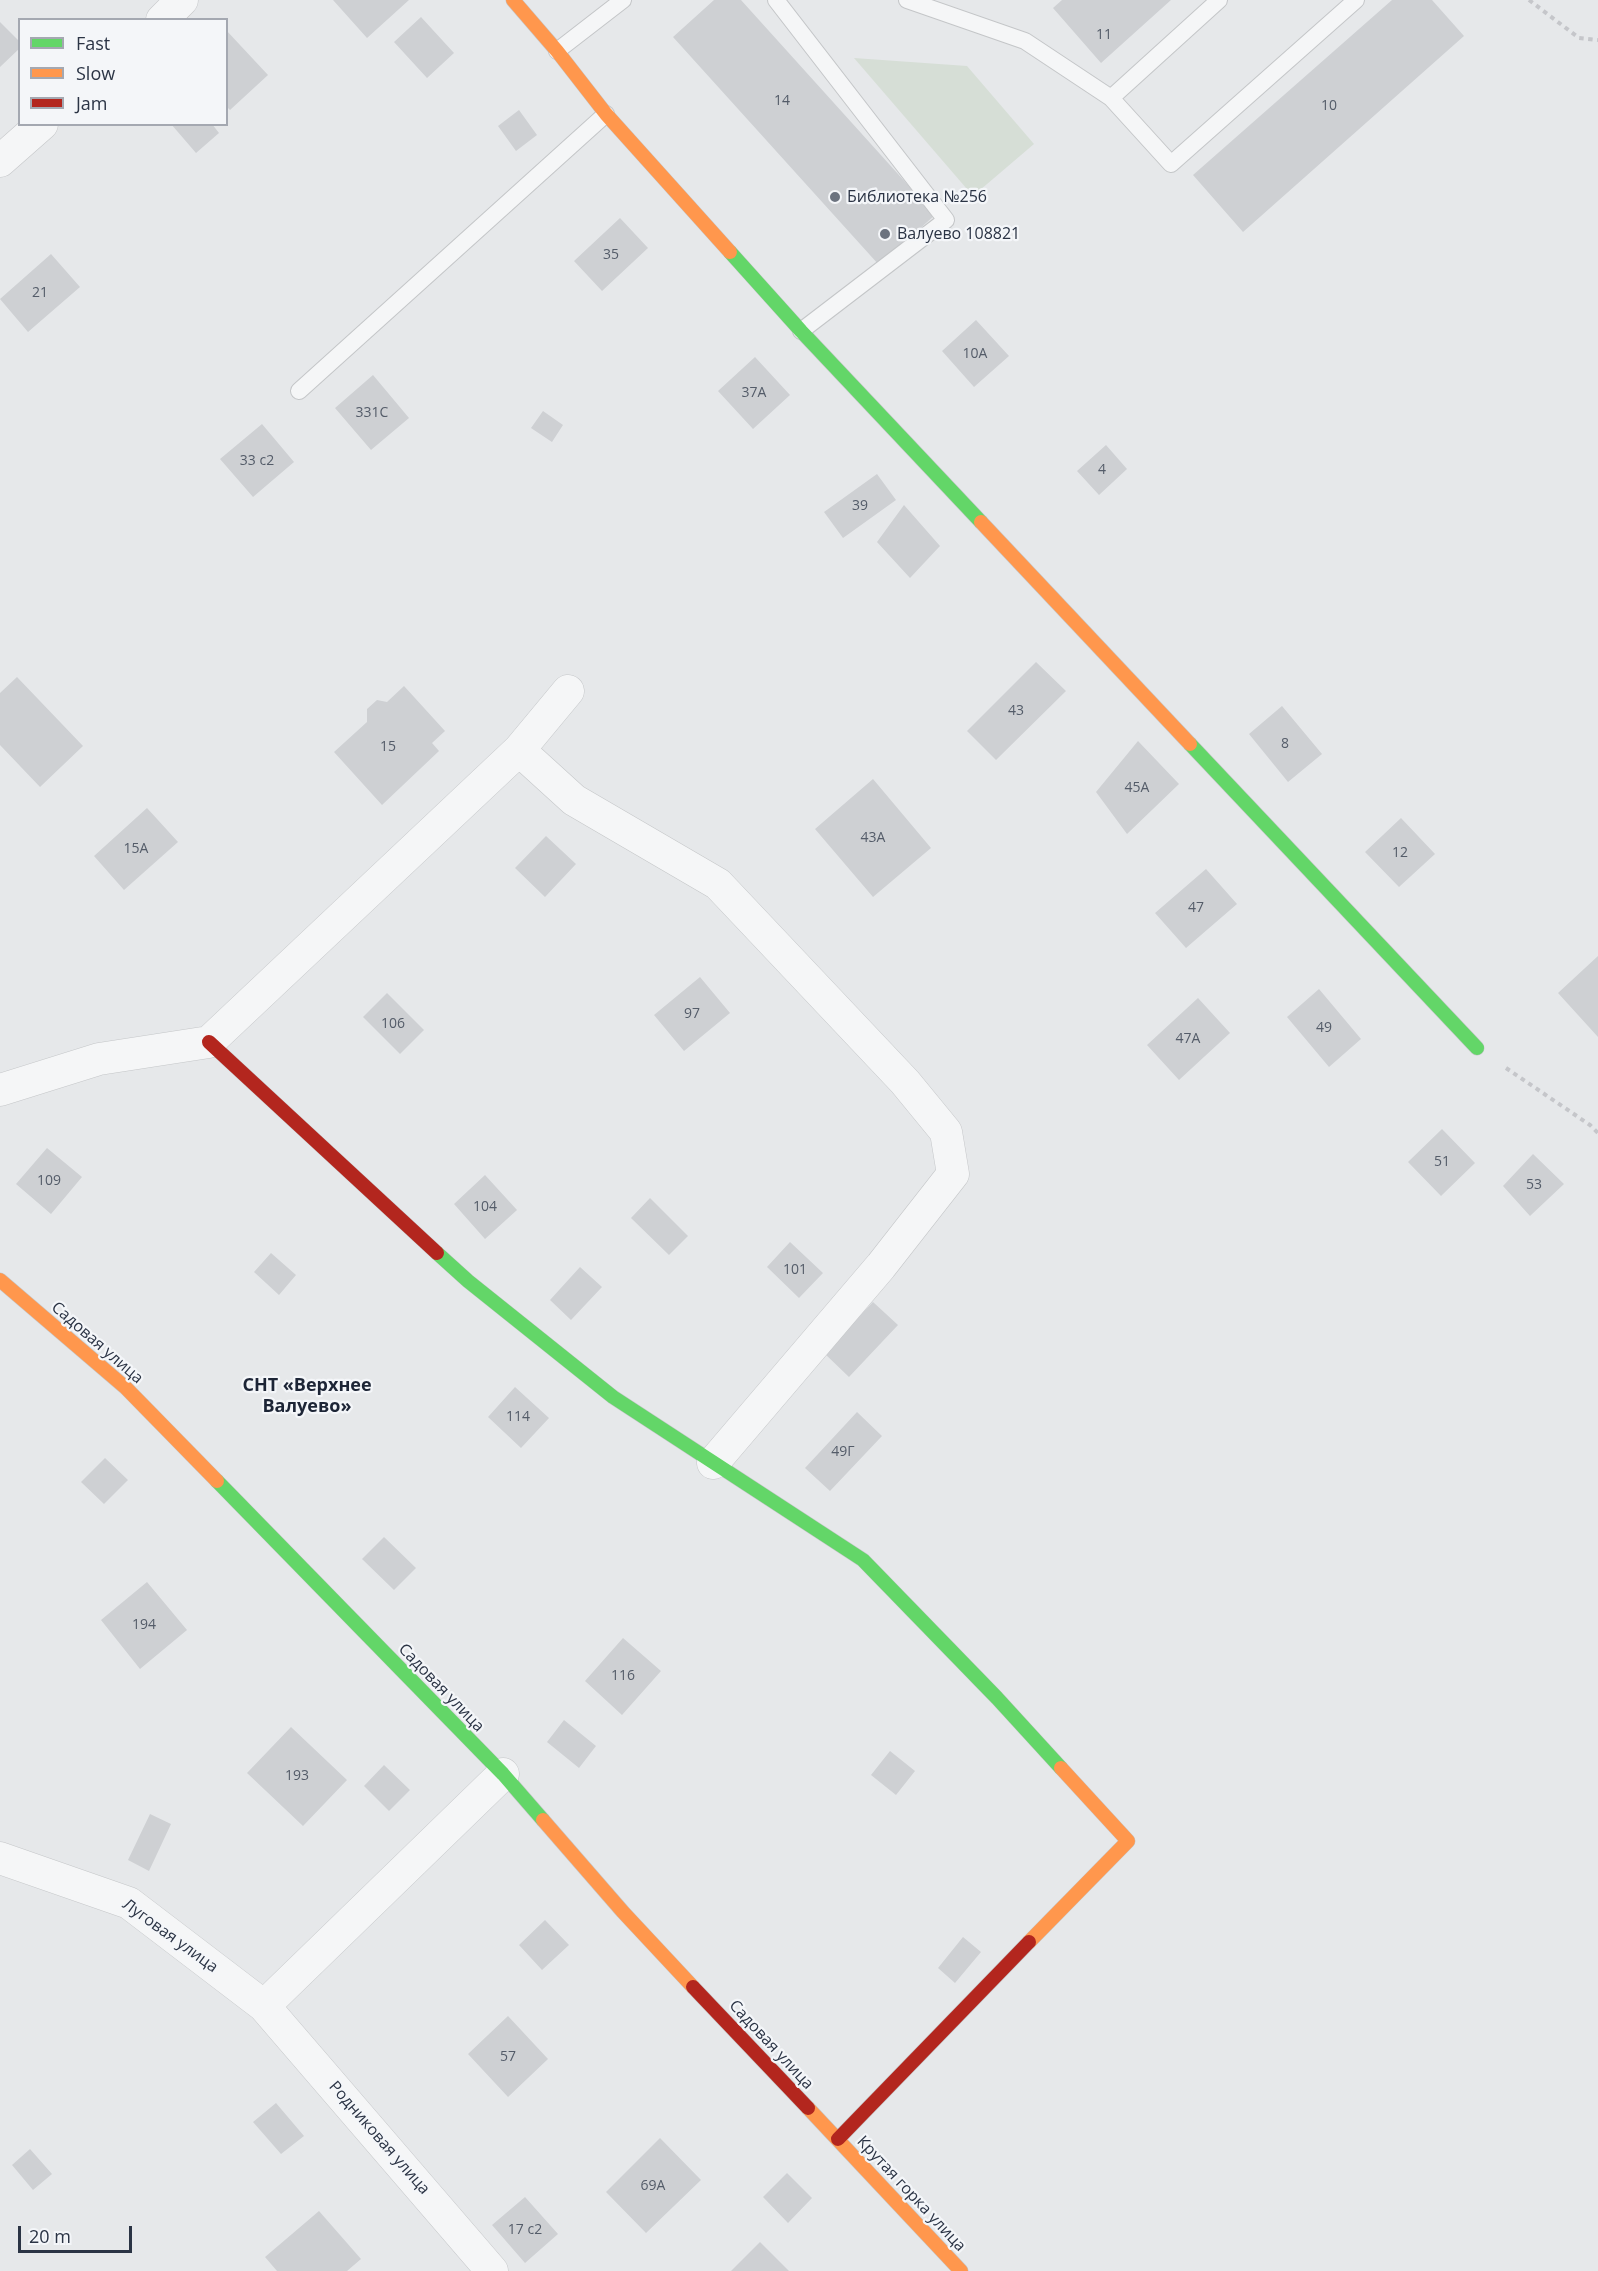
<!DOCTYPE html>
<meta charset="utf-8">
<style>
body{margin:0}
#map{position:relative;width:1598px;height:2271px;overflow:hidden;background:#e6e8ea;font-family:"Open Sans",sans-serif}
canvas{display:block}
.legend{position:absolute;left:18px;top:18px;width:210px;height:108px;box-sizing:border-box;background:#f4f6f9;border:2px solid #a4a8b1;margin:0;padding:8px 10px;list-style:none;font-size:18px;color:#2b3445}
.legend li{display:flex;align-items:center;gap:12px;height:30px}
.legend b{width:30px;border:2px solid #a4a8b1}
.scale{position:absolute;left:18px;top:2226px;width:114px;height:27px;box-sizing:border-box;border:3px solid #2b3445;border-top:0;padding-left:8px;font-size:18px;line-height:21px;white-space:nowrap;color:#2b3445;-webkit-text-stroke:4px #f4f6f9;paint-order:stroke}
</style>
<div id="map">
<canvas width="1598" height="2271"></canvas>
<ul class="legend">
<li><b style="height:8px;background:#63d668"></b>Fast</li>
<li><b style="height:8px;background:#ff974d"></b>Slow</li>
<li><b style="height:8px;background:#b3261e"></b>Jam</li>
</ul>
<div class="scale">20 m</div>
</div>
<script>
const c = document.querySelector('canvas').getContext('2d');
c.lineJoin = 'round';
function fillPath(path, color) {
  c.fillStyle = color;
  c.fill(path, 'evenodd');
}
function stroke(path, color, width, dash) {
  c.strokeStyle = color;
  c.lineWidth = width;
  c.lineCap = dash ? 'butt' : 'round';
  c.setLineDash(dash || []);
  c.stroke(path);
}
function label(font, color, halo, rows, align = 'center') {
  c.font = font + ' "Open Sans",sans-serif';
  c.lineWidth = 4.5;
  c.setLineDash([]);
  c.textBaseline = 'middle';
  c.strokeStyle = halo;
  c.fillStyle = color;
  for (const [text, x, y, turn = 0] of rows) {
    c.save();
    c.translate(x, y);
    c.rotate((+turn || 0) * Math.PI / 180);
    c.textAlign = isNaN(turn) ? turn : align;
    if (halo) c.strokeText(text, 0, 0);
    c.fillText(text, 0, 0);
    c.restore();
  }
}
fillPath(new Path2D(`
 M 854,58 L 967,66 L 1034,144 L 973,196 Z`), '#d6ded6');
fillPath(new Path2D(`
 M 333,0 L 409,0 L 367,38 Z
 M 714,0 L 741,0 L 935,215 L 879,265 L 673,37 Z
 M 1062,0 L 1171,0 L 1101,63 L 1053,8 Z
 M 1392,0 L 1432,0 L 1464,36 L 1243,232 L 1193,175 Z
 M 421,17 L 454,53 L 427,78 L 394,42 Z
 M 0,22 L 20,42 L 20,48 L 0,67 Z
 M 226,30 L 268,75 L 230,110 L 226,106 Z
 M 519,110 L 537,135 L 516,151 L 498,126 Z
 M 171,124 L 212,124 L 219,133 L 196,153 Z
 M 620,218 L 648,248 L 602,291 L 574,261 Z
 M 51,254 L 80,287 L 28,332 L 0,299 Z
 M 976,320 L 1009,356 L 974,387 L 942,351 Z
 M 755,357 L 790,395 L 753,429 L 718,391 Z
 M 373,375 L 409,418 L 371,450 L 335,408 Z
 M 543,411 L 563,425 L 552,442 L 531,428 Z
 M 262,424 L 294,462 L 253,497 L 220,459 Z
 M 1106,445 L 1127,469 L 1099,495 L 1077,471 Z
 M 877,474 L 896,500 L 843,538 L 824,512 Z
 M 904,505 L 940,546 L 910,578 L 877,542 Z
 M 1036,662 L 1066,691 L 996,760 L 967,731 Z
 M 17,677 L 83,746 L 40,787 L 0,745 L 0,693 Z
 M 404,686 L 445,731 L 432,743 L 439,751 L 382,805 L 334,752 L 367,722 L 367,709 L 377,700 L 387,702 Z
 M 1282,706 L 1322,754 L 1288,782 L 1249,734 Z
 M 1138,741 L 1179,784 L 1127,834 L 1096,792 Z
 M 873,779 L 931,848 L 873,897 L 815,829 Z
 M 147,808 L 178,842 L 124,890 L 94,856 Z
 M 1401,818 L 1435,854 L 1399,887 L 1365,852 Z
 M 546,836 L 576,864 L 545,897 L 515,868 Z
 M 1206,869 L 1237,904 L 1186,948 L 1155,913 Z
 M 1598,956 L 1598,1037 L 1558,993 Z
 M 700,977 L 730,1013 L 684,1051 L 654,1015 Z
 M 1319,989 L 1361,1039 L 1329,1067 L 1287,1017 Z
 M 387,993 L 424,1030 L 400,1054 L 363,1017 Z
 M 1198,998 L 1230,1033 L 1179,1080 L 1147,1045 Z
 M 1442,1129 L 1475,1163 L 1441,1196 L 1408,1162 Z
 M 47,1148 L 82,1177 L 51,1214 L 16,1184 Z
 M 1533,1154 L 1564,1184 L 1530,1216 L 1503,1186 Z
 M 485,1175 L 517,1210 L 485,1239 L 454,1204 Z
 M 650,1198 L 688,1236 L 669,1255 L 631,1218 Z
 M 790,1242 L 823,1273 L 799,1298 L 767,1267 Z
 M 271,1253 L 296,1275 L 279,1295 L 254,1272 Z
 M 580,1267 L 602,1287 L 571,1320 L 550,1300 Z
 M 873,1302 L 898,1325 L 849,1377 L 824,1353 Z
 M 515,1387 L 549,1418 L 521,1448 L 488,1417 Z
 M 857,1412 L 882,1436 L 830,1491 L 805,1468 Z
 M 105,1458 L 128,1480 L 104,1504 L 81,1482 Z
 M 384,1537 L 416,1568 L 394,1590 L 362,1559 Z
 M 147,1582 L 187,1630 L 140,1669 L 101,1620 Z
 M 623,1638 L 661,1671 L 622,1715 L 585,1681 Z
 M 564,1720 L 596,1746 L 579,1768 L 547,1742 Z
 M 291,1727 L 347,1780 L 303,1826 L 247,1773 Z
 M 890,1751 L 915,1771 L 896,1795 L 871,1775 Z
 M 384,1765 L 410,1790 L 389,1811 L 364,1786 Z
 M 150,1814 L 171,1824 L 149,1871 L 128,1860 Z
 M 545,1920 L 569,1945 L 542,1970 L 519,1945 Z
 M 963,1937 L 981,1952 L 955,1983 L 938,1968 Z
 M 508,2016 L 548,2059 L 508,2097 L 468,2054 Z
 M 276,2103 L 304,2136 L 281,2154 L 253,2122 Z
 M 660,2138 L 701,2180 L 646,2233 L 606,2192 Z
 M 30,2149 L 52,2174 L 33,2190 L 12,2165 Z
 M 787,2173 L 812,2198 L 788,2223 L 763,2197 Z
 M 525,2197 L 558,2234 L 525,2263 L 492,2225 Z
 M 319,2211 L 361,2259 L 347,2271 L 277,2271 L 265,2257 Z
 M 760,2242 L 789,2271 L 731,2271 Z`), '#ced0d3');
const lane = new Path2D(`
 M 776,0 L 946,220 L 801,331
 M 907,0 L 1025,41 L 1111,98 L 1171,164 L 1356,0
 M 557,51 L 623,0
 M 1111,98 L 1219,0
 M 299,391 L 606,114`);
const street = new Path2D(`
 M 162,20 L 182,0
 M 0,161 L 42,124
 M 519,750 L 574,800 L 718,884 L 905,1082 L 946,1132 L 953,1174 L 881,1266 L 713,1463
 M 0,1090 L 99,1059 L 209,1042 L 519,750 L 568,691
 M 0,1858 L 129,1903 L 264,2006 L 492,2271
 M 264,2006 L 503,1774`);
const fast = new Path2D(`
 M 730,252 L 801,331 L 981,522
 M 1190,744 L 1477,1048
 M 437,1253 L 468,1281 L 613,1397 L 863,1560 L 997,1698 L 1061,1768
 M 217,1481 L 503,1774 L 543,1820`);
const slow = new Path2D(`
 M 513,0 L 557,51 L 606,114 L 730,252
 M 981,522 L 1190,744
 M 0,1280 L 126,1388 L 217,1481
 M 543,1820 L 623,1912 L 693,1987
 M 1029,1942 L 1128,1841 L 1061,1768
 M 808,2108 L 961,2271`);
const jam = new Path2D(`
 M 209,1042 L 437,1253
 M 693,1987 L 808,2108
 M 838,2139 L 1029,1942`);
stroke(lane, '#c4c6c8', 18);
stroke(street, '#c4c6c8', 33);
stroke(fast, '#c4c6c8', 15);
stroke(slow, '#c4c6c8', 15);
stroke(jam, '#c4c6c8', 15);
stroke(new Path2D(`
 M 1529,0 L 1579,38 L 1598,40
 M 1506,1068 L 1590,1125 L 1598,1133`), '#c5c6ca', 4, [4.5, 4.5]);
stroke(lane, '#f5f6f7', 16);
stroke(street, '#f5f6f7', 32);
stroke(fast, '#63d668', 14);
stroke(slow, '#ff974d', 14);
stroke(jam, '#b3261e', 14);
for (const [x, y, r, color] of [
 [835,197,6,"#6c737f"],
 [885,234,6,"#6c737f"]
]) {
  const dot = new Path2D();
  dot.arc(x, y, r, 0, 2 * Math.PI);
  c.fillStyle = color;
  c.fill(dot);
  stroke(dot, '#f4f6f9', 2);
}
label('14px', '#545c69', null, [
 ["11",1104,35],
 ["14",782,101],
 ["10",1329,106],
 ["35",611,255],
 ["21",40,293],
 ["10А",975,354],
 ["37А",754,393],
 ["331С",372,413],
 ["33 с2",257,461],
 ["4",1102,470],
 ["39",860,506],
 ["43",1016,711],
 ["8",1285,744],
 ["15",388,747],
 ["45А",1137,788],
 ["43А",873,838],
 ["15А",136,849],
 ["12",1400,853],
 ["47",1196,908],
 ["97",692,1014],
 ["106",393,1024],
 ["49",1324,1028],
 ["47А",1188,1039],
 ["51",1442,1162],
 ["109",49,1181],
 ["53",1534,1185],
 ["104",485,1207],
 ["101",795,1270],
 ["114",518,1417],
 ["49Г",843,1452],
 ["194",144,1625],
 ["116",623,1676],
 ["193",297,1776],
 ["57",508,2057],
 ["69А",653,2186],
 ["17 с2",525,2230]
]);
label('16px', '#2b3445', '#f4f6f9', [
 ["Библиотека №256",847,197],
 ["Валуево 108821",897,234]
], 'left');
label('16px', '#2b3445', '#f4f6f9', [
 ["Садовая улица",97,1343,41],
 ["Садовая улица",441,1688,46],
 ["Луговая улица",170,1936,36],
 ["Садовая улица",771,2045,47],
 ["Родниковая улица",379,2138,49],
 ["Крутая горка улица",911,2194,47]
]);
label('bold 18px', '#1d2536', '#f4f6f9', [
 ["СНТ «Верхнее",307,1386],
 ["Валуево»",307,1407]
]);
</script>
